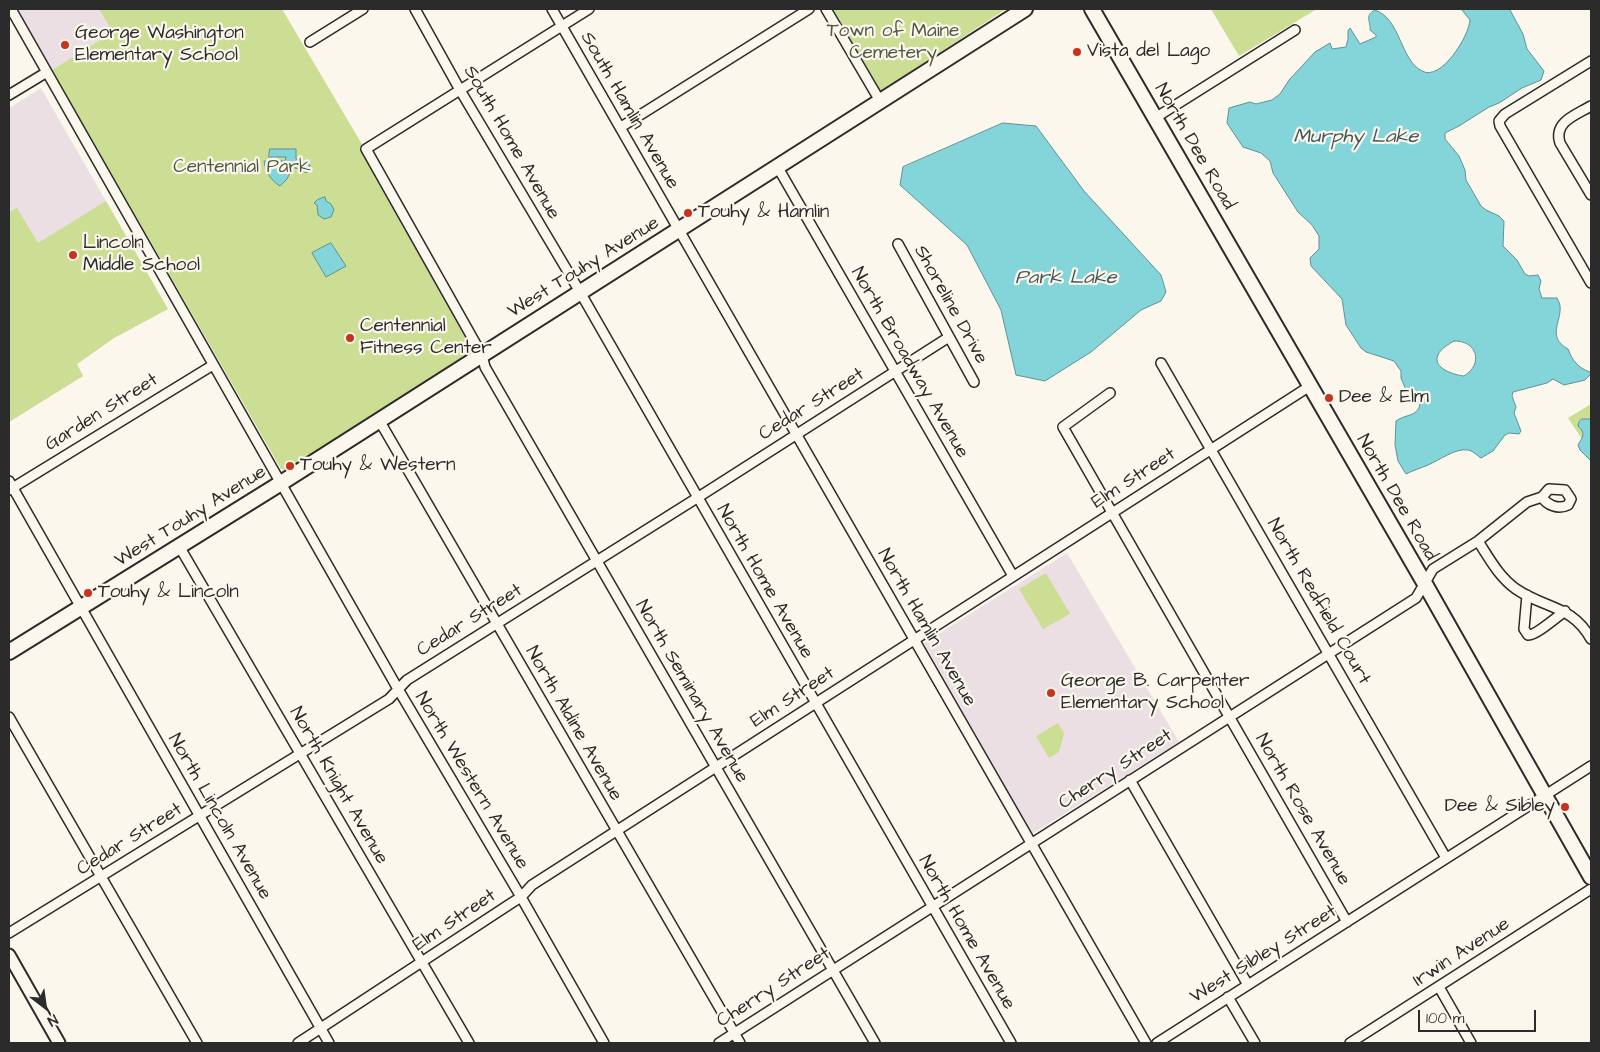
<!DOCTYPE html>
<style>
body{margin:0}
#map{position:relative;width:1600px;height:1052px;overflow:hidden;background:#fbf7ec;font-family:"Architects Daughter",sans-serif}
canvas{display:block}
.frame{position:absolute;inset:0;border:10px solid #2b2b2b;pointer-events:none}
.north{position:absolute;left:20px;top:982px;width:50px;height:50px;-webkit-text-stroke:4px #fbf7ec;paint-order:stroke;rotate:150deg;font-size:14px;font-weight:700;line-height:20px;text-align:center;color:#2b2b2b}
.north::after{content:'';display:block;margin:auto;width:18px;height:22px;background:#2b2b2b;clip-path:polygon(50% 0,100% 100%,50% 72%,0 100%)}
.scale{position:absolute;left:1418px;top:1010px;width:118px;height:22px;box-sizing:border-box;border:2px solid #2b2b2b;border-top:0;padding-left:6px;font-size:15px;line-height:18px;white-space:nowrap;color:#2b2b2b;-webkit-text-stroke:4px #fbf7ec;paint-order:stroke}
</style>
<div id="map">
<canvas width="1600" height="1052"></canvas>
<div class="frame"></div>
<div class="north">N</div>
<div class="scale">100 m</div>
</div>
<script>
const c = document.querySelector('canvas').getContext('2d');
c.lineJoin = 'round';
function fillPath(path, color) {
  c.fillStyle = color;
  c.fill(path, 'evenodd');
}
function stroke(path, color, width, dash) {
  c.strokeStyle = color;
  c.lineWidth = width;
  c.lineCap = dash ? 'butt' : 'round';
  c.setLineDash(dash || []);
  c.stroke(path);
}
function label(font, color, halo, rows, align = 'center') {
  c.font = font + ' "Architects Daughter",sans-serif';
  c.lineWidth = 4.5;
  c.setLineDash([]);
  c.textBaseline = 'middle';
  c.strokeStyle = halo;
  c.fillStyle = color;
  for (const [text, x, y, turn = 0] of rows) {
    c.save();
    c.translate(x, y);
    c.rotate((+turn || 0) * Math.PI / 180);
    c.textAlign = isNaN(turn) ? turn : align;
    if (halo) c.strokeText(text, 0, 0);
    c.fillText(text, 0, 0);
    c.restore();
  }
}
fillPath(new Path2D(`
 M 18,9 L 151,9 L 52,70 Z
 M 41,88 L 168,309 L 114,338 L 77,364 L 83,376 L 9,422 L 9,108 Z
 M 1067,553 L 1179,742 L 1032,834 L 924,643 Z`), '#ebdfe4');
fillPath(new Path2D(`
 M 99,9 L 282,9 L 363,146 L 362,153 L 473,345 L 471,352 L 287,470 L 281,469 L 52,70 L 113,32 Z
 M 833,9 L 1006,9 L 881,91 Z
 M 1211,9 L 1317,9 L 1239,56 Z
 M 106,201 L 168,309 L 114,338 L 77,364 L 83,376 L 9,422 L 9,212 L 17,208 L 38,243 Z
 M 1591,404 L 1591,461 L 1580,450 L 1578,445 L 1582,439 L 1568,418 Z
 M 1046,573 L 1070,614 L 1043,629 L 1019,589 Z
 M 1058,723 L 1064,733 L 1059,752 L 1049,758 L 1036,736 Z`), '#cbde93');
const water = new Path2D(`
 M 1458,9 L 1511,9 L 1510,10 L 1523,34 L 1527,49 L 1544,71 L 1541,80 L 1522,88 L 1499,103 L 1489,107 L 1459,126 L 1445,133 L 1445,139 L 1459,156 L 1465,170 L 1466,180 L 1481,206 L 1486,210 L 1499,216 L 1504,221 L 1503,246 L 1517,260 L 1525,274 L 1529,276 L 1538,275 L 1541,281 L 1539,289 L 1542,298 L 1557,298 C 1558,301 1560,303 1560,306 C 1562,321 1546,337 1568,349 C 1572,360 1578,368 1590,372 L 1591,374 L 1585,380 L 1564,385 L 1553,379 L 1547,383 L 1513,392 L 1512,396 L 1516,407 L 1514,413 L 1521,431 L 1519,434 L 1509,433 L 1505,435 L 1493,451 L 1481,458 C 1477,456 1474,451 1468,450 C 1455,448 1440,460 1428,465 C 1421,468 1414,470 1406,474 L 1398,461 L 1395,445 L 1396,421 C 1405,414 1418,417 1420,404 L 1406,390 L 1401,378 L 1401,371 L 1394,361 L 1366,352 L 1361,348 L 1346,325 L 1342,299 L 1311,266 L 1310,258 L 1319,249 L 1319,236 L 1312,225 L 1298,212 L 1273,173 L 1270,161 L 1261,153 L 1243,147 L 1227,123 L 1229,108 L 1250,102 L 1256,104 L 1272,100 L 1280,94 L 1289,80 L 1315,52 L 1330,43 L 1332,49 L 1346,47 L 1348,39 L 1348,31 L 1350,28 L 1360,44 L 1376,37 L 1376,35 L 1370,30 C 1371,21 1364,16 1375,10 C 1401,19 1400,60 1422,71 C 1441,82 1469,36 1470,20 L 1462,10 ZM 1454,341 C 1477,340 1484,364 1464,376 C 1454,375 1432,368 1438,355 C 1440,349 1449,344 1454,341 Z
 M 1003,123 L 1036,126 L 1084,191 L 1161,275 L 1166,292 L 1161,301 L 1141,310 L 1091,352 L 1045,381 L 1016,375 L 1001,310 L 967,245 L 900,185 L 903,167 Z
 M 270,149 L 296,149 L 296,159 L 310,165 L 307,173 L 293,167 L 287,179 L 280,186 C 270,180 266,172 264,161 L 285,161 L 286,157 L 269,157 Z
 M 325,197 L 326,201 L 331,204 L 334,210 L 331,217 L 324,219 L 318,215 L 317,205 L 314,203 L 317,200 Z
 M 331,243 L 346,266 L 326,277 L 312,253 Z
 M 1582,419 L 1591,419 L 1591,461 L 1580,450 L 1578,445 C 1583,436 1586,434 1578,426 L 1579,422 Z`);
fillPath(water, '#83d5da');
stroke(water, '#609194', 1);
const minor = new Path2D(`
 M 11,9 L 398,689 L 521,897 L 604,1043
 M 415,9 L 460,90 L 580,292 L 1011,1043
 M 552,9 L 1146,1043
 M 589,9 L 366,149 L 482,355 L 485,367 L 875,1043
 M 826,9 L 880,101
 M 310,42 L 363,9
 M 1591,61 L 1505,114 L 1499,121 L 1500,126 L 1591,283
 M 9,95 L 47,72
 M 1591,106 C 1576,115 1553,122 1560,143 L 1591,195
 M 1155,118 L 1295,30
 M 621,127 L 809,9
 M 777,166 L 1013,576
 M 898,244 L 974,382
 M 1161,363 L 1446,858
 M 1110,393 L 1063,427 L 1347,922
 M 379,420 L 740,1043
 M 9,481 L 329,1043
 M 9,490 L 213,365
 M 1478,541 C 1489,558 1499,577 1516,589 C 1545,609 1572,605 1591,639
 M 179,546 L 469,1043
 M 1527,595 L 1524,629 L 1528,635 C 1535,636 1557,617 1565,611
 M 9,717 L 197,1043
 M 1130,780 L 1248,985
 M 9,933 L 389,699 L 407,680 L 697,498 L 949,337
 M 1439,987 L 1471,1043
 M 1228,997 L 1255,1043
 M 298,1043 L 510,904 L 521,897 L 532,885 L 1310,386
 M 719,1043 L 1416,598 L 1433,569 L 1478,541 L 1527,502 L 1542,497 L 1549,489 L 1565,490 L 1571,499 L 1568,505 C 1558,510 1547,505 1542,497
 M 1157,1043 L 1591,766
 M 1350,1043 L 1591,889`);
const tertiary = new Path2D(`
 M 9,955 L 59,1043`);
const secondary = new Path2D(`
 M 1092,9 L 1425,584 L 1591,877
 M 9,652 L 281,483 L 1025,9`);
stroke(minor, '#2b2b2b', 12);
stroke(tertiary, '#2b2b2b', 15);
stroke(secondary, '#2b2b2b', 18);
stroke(minor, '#fbf7ec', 9);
stroke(tertiary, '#fbf7ec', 11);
stroke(secondary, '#fbf7ec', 14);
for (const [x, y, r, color] of [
 [65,45,5,"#c8321e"],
 [1077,52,5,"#c8321e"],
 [688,213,5,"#c8321e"],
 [73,255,5,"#c8321e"],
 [350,338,5,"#c8321e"],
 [1329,398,5,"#c8321e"],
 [290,466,5,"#c8321e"],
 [88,593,5,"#c8321e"],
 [1051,693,5,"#c8321e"],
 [1565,807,5,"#c8321e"]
]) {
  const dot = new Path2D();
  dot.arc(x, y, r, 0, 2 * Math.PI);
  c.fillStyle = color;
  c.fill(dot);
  stroke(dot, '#fbf7ec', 2);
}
label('19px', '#535845', '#fbf7ec', [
 ["Town of Maine",893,32],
 ["Cemetery",893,54],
 ["Centennial Park",242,168]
]);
label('19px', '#2b2b2b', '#fbf7ec', [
 ["George Washington",75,34],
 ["Elementary School",75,56],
 ["Vista del Lago",1087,52],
 ["Touhy & Hamlin",698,213],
 ["Lincoln",83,244],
 ["Middle School",83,266],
 ["Centennial",360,327],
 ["Fitness Center",360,349],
 ["Dee & Elm",1339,398],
 ["Touhy & Western",300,466],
 ["Touhy & Lincoln",98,593],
 ["George B. Carpenter",1061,682],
 ["Elementary School",1061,704],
 ["Dee & Sibley",1555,807,"right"]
], 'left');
label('19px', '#2b2b2b', '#fbf7ec', [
 ["South Hamlin Avenue",629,111,60],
 ["South Home Avenue",511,143,60],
 ["North Dee Road",1194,147,60],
 ["West Touhy Avenue",584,268,-32],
 ["Shoreline Drive",950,305,61],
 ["North Broadway Avenue",909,363,60],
 ["Cedar Street",812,405,-32],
 ["Garden Street",102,413,-32],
 ["Elm Street",1134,479,-33],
 ["North Dee Road",1396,498,60],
 ["West Touhy Avenue",191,517,-32],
 ["North Home Avenue",764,582,60],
 ["North Redfield Court",1318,602,60],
 ["Cedar Street",470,621,-32],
 ["North Hamlin Avenue",926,628,60],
 ["North Seminary Avenue",691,692,60],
 ["Elm Street",793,698,-33],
 ["North Aldine Avenue",573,724,60],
 ["Cherry Street",1116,770,-33],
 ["North Western Avenue",471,781,59],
 ["North Knight Avenue",338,786,60],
 ["North Rose Avenue",1302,810,60],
 ["North Lincoln Avenue",219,817,60],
 ["Cedar Street",130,840,-32],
 ["Elm Street",455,921,-34],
 ["North Home Avenue",966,933,60],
 ["Irwin Avenue",1462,953,-33],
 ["West Sibley Street",1264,955,-32],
 ["Cherry Street",774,988,-33]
]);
label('italic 20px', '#415657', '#fbf7ec', [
 ["Murphy Lake",1356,138],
 ["Park Lake",1066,279]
]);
</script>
